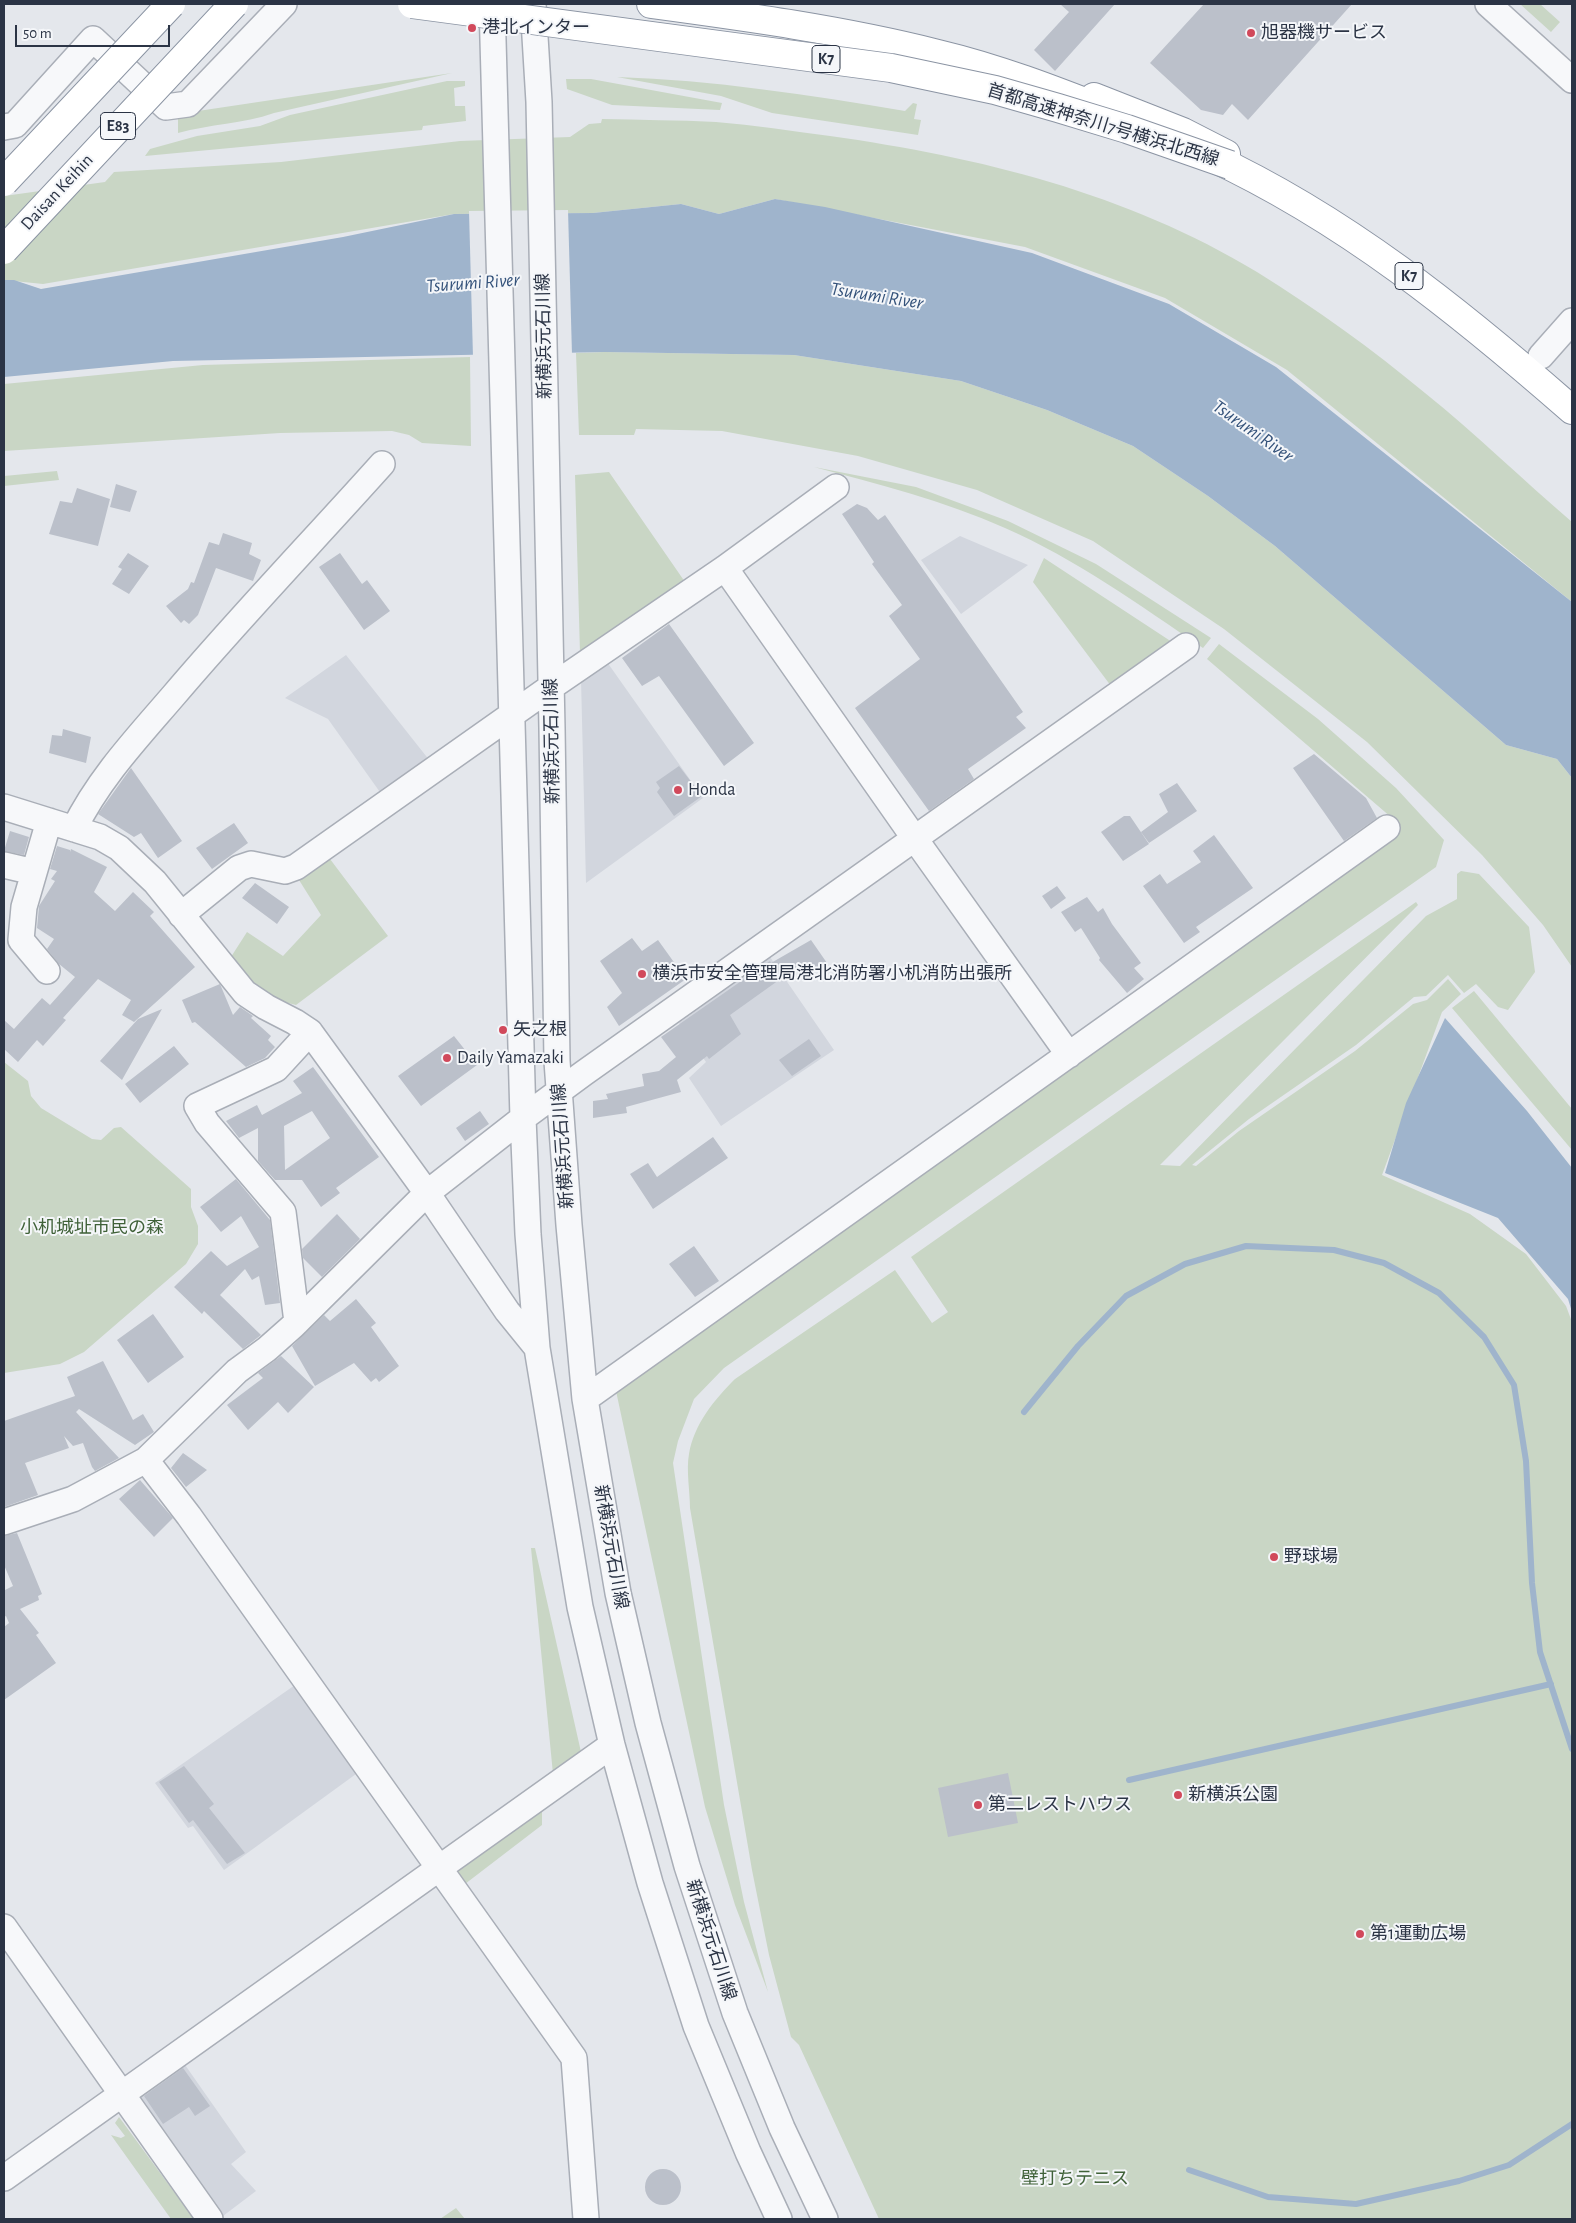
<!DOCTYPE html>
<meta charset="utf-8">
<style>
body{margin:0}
#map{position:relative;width:1576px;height:2223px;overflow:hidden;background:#e4e7ec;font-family:"Alegreya Sans",sans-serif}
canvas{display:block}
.frame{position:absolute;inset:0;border:5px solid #2b3445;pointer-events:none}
.scale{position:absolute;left:15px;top:25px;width:155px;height:22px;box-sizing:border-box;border:2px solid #2b3445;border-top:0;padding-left:6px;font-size:15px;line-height:18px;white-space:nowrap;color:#2b3445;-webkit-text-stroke:4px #f4f6f9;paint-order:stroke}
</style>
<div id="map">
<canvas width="1576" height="2223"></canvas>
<div class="frame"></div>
<div class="scale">50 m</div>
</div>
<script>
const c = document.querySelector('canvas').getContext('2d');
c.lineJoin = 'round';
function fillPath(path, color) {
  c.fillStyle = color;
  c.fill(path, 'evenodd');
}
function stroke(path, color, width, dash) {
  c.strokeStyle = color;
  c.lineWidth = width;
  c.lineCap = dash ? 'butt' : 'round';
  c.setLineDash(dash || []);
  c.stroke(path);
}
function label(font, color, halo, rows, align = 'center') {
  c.font = font + ' "Alegreya Sans","Noto Sans JP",sans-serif';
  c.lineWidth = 4;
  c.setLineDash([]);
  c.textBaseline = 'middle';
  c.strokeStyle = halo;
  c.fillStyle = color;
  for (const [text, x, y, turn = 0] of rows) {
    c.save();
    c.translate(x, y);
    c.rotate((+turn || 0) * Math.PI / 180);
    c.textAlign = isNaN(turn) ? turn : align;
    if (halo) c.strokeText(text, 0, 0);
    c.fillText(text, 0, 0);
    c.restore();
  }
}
fillPath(new Path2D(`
 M 960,536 L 1028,565 L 961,614 L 921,560 Z
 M 346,655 L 430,761 L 382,795 L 328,719 L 285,698 Z
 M 607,662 L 703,798 L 586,883 L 581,679 Z
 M 770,957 L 834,1050 L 721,1126 L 689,1078 L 706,1062 L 679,1023 Z
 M 295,1685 L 356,1774 L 224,1870 L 193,1826 L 188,1828 L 155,1783 Z
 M 183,2062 L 246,2152 L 231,2164 L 256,2191 L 223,2216 L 139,2100 L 139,2092 Z`), '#d2d6de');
fillPath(new Path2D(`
 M 1520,4 L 1540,4 L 1560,22 L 1551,32 Z
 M 452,73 L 274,113 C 243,124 210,124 178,133 L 178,114 Z
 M 617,77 C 713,80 809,95 905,111 L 913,103 L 917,104 L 914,119 L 921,120 L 918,135 L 772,113 L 721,96 Z
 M 566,79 L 591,79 L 722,103 L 720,110 L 612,105 L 567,89 Z
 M 447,81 L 465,81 L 465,86 L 454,88 L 455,106 L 465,106 L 466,121 L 423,126 L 422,130 L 145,156 L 150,149 L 197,136 L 260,126 L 290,115 Z
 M 602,119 C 640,120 678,120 716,122 C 754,125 792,131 830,136 C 979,157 1127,193 1257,272 C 1315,308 1372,349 1425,393 C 1476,434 1523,480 1572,522 L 1572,602 L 1287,370 L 1165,298 L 1025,247 L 775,199 L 719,214 L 681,204 L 593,213 L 454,214 L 43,284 L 4,280 L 4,196 L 105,182 L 114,172 L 281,162 L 460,141 L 570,137 L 589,124 L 601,123 Z
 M 605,352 L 794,355 L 961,381 L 1047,410 L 1133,446 L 1208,496 L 1275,546 L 1506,745 L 1557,759 L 1572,778 L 1572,967 L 1543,925 L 1482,855 L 1367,742 L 1224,629 L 1093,541 L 977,490 L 858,456 L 722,431 L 636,429 L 634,435 L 579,435 L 576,353 Z
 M 470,357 L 471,446 L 422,443 L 409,435 L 392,431 L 280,433 L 4,451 L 4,384 L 203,365 Z
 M 814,467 L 916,487 L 1008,521 L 1096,564 L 1211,638 L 1203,648 C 1139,605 1076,559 1005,528 C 944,501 879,484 814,467 Z
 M 57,471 L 59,480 L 4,486 L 4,476 Z
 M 609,472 L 685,582 L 580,653 L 575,475 Z
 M 1044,558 L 1172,642 L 1111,686 L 1033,582 Z
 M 1219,644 L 1318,719 L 1396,788 L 1444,840 L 1436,867 L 724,1368 L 694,1399 L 678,1441 L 673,1463 L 724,1805 L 744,1902 L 768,1992 L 735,1905 L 705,1807 L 616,1391 L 1394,839 L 1392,818 L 1207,659 Z
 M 330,859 L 388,936 L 296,1005 L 269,998 L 242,977 L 229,960 L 247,932 L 283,956 L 321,915 L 299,880 Z
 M 1461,871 L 1479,874 L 1529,927 L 1535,972 L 1508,1010 L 1498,1007 L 1476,984 L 1464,993 L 1448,975 L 1426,996 L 1414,997 L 1356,1045 L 1249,1119 L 1192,1165 L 1196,1166 L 1239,1131 L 1355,1051 L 1413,1004 L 1427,1000 L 1448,979 L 1461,994 L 1442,1012 L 1382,1175 L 1470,1214 L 1526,1254 L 1566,1306 L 1572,1322 L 1572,2219 L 879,2219 L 799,2045 L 791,2037 L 769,1955 L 752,1870 L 690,1508 C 690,1491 686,1470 689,1454 C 694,1424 715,1399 735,1379 L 895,1270 L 932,1323 L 948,1312 L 911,1257 L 1416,902 L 1418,905 L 1160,1165 L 1180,1166 L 1426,916 L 1457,899 L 1457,874 Z
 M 1474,991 L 1572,1109 L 1572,1150 L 1452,1008 Z
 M 4,1062 L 28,1081 L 31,1096 L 41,1108 L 92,1139 L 101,1140 L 114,1128 L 121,1127 L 191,1189 L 191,1207 L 198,1226 L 198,1244 L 186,1264 L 84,1352 L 60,1364 L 4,1373 Z
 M 531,1548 L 535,1548 L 581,1752 L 553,1774 Z
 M 542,1809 L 542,1825 L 465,1884 L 454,1869 Z
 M 119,2117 L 194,2219 L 171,2219 L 111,2135 L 121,2138 L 125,2136 L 115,2123 Z
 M 456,2208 L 465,2219 L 440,2219 Z`), '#c9d6c5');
fillPath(new Path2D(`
 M 775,199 L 825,207 L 1032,253 L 1169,304 L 1276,367 L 1572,602 L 1572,778 L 1557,759 L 1506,745 L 1275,546 L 1208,496 L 1133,446 L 1047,410 L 961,381 L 794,355 L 605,352 L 173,361 L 4,377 L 4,280 L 14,280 L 41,289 L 343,237 L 454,214 L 593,213 L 681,204 L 719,214 Z
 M 1445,1018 L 1527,1111 L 1572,1168 L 1572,1312 L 1568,1299 L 1498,1218 L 1385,1173 L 1406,1103 Z`), '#9fb4cc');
fillPath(new Path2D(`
 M 568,210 L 572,355 L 473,357 L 469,211 Z`), '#e4e7ec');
stroke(new Path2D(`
 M 1024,1412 L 1078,1346 L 1126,1296 L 1185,1264 L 1246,1246 L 1334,1250 L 1384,1263 L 1439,1293 L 1484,1337 L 1514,1385 L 1526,1461 L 1532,1583 L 1540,1652 L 1572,1749
 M 1129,1780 L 1551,1684
 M 1189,2170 L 1268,2197 L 1356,2204 L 1459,2181 L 1509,2165 L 1572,2124`), '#9fb4cc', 6);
fillPath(new Path2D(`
 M 1060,4 L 1115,4 L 1055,71 L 1034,50 L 1069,12 Z
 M 1204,4 L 1352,4 L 1248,120 L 1232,104 L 1223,115 L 1201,110 L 1150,63 Z
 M 116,484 L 137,491 L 130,512 L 110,507 Z
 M 77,488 L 110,499 L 98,546 L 49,534 L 60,501 L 72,503 Z
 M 857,504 L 867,508 L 878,520 L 885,515 L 1023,712 L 1016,717 L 1026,728 L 968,769 L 974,779 L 929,811 L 855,708 L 920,659 L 889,616 L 902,605 L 872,564 L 874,562 L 842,514 Z
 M 223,533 L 252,543 L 249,554 L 261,560 L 253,581 L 216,568 L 198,615 L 189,624 L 184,620 L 181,623 L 166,606 L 188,589 L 191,582 L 194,583 L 209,542 L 219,545 Z
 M 128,553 L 149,566 L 129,594 L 112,584 L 122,569 L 118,567 Z
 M 340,553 L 362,584 L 367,580 L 390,611 L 364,630 L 319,567 Z
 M 669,624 L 754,743 L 724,766 L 659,676 L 642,686 L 622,658 Z
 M 63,729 L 91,737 L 86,763 L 49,753 L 52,735 L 62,736 Z
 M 1314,754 L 1366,798 L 1377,818 L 1344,841 L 1293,768 Z
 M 679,766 L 702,796 L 674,816 L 657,792 L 660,788 L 656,782 Z
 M 131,768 L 182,841 L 158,858 L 141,833 L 134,837 L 98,814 Z
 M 1177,783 L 1197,811 L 1149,843 L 1141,832 L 1168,812 L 1159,794 Z
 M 1124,816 L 1130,816 L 1149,844 L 1123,861 L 1101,832 Z
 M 234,823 L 248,843 L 212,869 L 196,848 Z
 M 10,831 L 29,837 L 24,855 L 4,851 Z
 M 1214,835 L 1253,888 L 1196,927 L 1200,932 L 1184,943 L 1143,886 L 1160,874 L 1167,884 L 1201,862 L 1193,851 Z
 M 57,846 L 70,850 L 70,852 L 71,849 L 107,867 L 94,892 L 115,911 L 133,892 L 154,912 L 150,916 L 195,967 L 134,1022 L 122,1015 L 131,1000 L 98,979 L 63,1018 L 66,1020 L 43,1046 L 37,1040 L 18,1062 L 4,1049 L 4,1020 L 14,1029 L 42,998 L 50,1005 L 75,977 L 59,964 L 47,949 L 54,939 L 37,928 L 39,906 L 55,881 L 51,879 L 57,871 L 50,869 Z
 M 255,883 L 289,907 L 277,924 L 242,898 Z
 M 1057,886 L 1066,898 L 1051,909 L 1042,896 Z
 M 1087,897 L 1098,912 L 1103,908 L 1112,924 L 1141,963 L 1134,968 L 1144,979 L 1127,993 L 1099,960 L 1100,958 L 1081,928 L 1075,932 L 1061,912 Z
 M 632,938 L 642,951 L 658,940 L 686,979 L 619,1026 L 607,1007 L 622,993 L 600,961 Z
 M 811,940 L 827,963 L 809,977 L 800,965 L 730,1015 L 741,1034 L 709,1059 L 707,1056 L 677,1080 L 681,1092 L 626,1107 L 627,1113 L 593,1118 L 593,1101 L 608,1099 L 606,1094 L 644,1086 L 642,1074 L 659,1071 L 676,1057 L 661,1037 L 770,961 L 771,963 Z
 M 220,984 L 233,1015 L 240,1007 L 253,1016 L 251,1018 L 271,1036 L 268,1040 L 275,1047 L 265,1058 L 246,1067 L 195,1022 L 192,1023 L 182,1000 Z
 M 162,1009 L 122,1080 L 100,1061 L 138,1019 Z
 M 454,1036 L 477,1065 L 421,1106 L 398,1076 Z
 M 809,1039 L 821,1056 L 792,1076 L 779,1060 Z
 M 174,1046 L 189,1064 L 140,1103 L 125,1084 Z
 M 313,1067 L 379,1157 L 336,1188 L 340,1193 L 321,1207 L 302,1180 L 275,1180 L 258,1161 L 258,1128 L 239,1138 L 226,1121 L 257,1105 L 262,1115 L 302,1093 L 293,1081 ZM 312,1111 L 330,1138 L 285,1170 L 284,1126 Z
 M 480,1111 L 489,1124 L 465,1141 L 456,1128 Z
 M 713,1137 L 728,1158 L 653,1209 L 630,1174 L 648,1163 L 657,1177 Z
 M 236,1179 L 270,1220 L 280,1303 L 265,1305 L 259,1276 L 252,1280 L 245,1269 L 220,1295 L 261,1335 L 243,1349 L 204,1311 L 202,1314 L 174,1287 L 211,1251 L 227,1266 L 259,1247 L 241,1216 L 221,1232 L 200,1207 Z
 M 337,1214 L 360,1239 L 322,1277 L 303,1258 L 302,1249 Z
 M 694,1246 L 719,1281 L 695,1297 L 669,1264 Z
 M 356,1299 L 376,1323 L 371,1327 L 399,1366 L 379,1382 L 376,1378 L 371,1382 L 354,1363 L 315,1386 L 292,1346 L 324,1315 L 330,1321 Z
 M 153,1314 L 184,1357 L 148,1383 L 117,1340 Z
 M 281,1356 L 314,1387 L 288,1413 L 278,1402 L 248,1430 L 227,1405 L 263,1378 L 258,1373 Z
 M 103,1361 L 133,1420 L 143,1414 L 154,1432 L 135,1445 L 79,1409 L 76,1412 L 119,1458 L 95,1471 L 92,1467 L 83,1443 L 73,1446 L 64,1436 L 69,1448 L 25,1463 L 38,1495 L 4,1507 L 4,1421 L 75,1396 L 67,1377 Z
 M 183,1453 L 207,1470 L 186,1487 L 171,1468 Z
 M 140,1480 L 173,1518 L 154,1537 L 119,1499 Z
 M 17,1533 L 42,1594 L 38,1596 L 39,1600 L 20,1609 L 39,1633 L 36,1635 L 56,1663 L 4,1700 L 4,1627 L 9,1623 L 6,1616 L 4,1617 L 4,1588 L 5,1590 L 13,1586 L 4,1565 L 4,1536 Z
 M 184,1766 L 214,1804 L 209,1808 L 245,1853 L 227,1864 L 193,1820 L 189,1823 L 159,1782 Z
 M 1008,1773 L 1018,1823 L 948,1837 L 938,1788 Z
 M 183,2068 L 210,2106 L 195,2116 L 189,2107 L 163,2124 L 144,2096 Z
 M645 2187a18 18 0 1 1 36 0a18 18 0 1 1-36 0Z`), '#bbc0ca');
const minor = new Path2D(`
 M 492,4 L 523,1118 L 528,1234 L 537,1348 L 580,1607 L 612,1745 L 650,1883 L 696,2026 L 748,2152 L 779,2219
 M 533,4 L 539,102 L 552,728 L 557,1061 L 569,1225 L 585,1399 L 618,1593 L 648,1723 L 687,1866 L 735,2013 L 782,2128 L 825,2219
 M 1488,4 L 1572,80
 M 4,127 L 15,125 L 93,39 L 166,107 L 188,104 L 284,4
 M 1541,356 L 1572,321
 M 725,568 L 915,839 L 1069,1055
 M 4,807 L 100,837 L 119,848 L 155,882 L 245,993 L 266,1007 L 295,1022 L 310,1032 L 427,1193 L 507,1311 L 537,1348
 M 74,829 C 99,778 138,737 174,695 C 241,616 313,541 382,464
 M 4,865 L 34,872
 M 181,915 L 239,868 L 251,864 L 285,871 L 296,867 L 551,687 L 725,568 L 836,487
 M 47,971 L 21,940 L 24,907 L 49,821
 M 297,1322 L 283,1212 L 207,1123 L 197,1106 L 276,1069 L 310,1032
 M 585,1399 L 1387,828
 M 146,1460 L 189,1516 L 574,2058 L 586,2219
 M 4,1522 L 73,1499 L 146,1460 L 237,1371 L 267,1349 L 293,1326 L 427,1193 L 523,1118 L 584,1073 L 1186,646
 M 4,1927 L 210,2219
 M 4,2178 L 612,1745`);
const highway = new Path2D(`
 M 651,4 C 747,17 843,30 938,54 C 997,68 1054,90 1110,112
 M 1094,97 L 1183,132 L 1226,154
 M 1209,156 C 1345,219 1460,312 1572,410`);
stroke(minor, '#a9aeb7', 28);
stroke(highway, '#8b94a3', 30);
stroke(minor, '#f7f8fa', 25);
stroke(highway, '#fff', 28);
const highwayBridge = new Path2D(`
 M 412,4 L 891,68 L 995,90 L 1058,108 L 1127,129 L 1230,165
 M 4,182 L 171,4
 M 4,250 L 234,4`);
stroke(highwayBridge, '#8b94a3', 30, []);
stroke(highwayBridge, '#fff', 28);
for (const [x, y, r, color] of [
 [472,28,5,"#d1495b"],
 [1251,33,5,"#d1495b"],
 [678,790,5,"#d1495b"],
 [642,974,5,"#d1495b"],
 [503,1030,5,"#d1495b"],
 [447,1058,5,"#d1495b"],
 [1274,1557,5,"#d1495b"],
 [1178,1795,5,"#d1495b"],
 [978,1805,5,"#d1495b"],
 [1360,1934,5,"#d1495b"]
]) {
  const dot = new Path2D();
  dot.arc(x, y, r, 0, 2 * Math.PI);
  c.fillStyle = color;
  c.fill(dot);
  stroke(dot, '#f4f6f9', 2);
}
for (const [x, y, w] of [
 [826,59,28],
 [118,126,35],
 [1409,276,28]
]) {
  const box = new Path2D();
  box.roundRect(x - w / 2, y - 13.5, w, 27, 4);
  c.fillStyle = '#f4f6f9';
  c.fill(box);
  stroke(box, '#2b3445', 1);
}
label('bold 16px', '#2b3445', null, [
 ["K7",826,59],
 ["E83",118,126],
 ["K7",1409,276]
]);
label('18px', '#2b3445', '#f4f6f9', [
 ["港北インター",482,28],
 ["旭器機サービス",1261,33],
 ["Honda",688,790],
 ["横浜市安全管理局港北消防署小机消防出張所",652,974],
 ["矢之根",513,1030],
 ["Daily Yamazaki",457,1058],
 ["野球場",1284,1557],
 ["新横浜公園",1188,1795],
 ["第二レストハウス",988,1805],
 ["第1運動広場",1370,1934]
], 'left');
label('18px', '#2b3445', '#f4f6f9', [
 ["首都高速神奈川7号横浜北西線",1103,125,17],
 ["Daisan Keihin",57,192,-47],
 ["新横浜元石川線",544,336,-91],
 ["新横浜元石川線",552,741,-91],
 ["新横浜元石川線",563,1146,-94],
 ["新横浜元石川線",611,1547,80],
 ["新横浜元石川線",711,1940,72]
]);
label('18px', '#3f6138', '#f4f6f9', [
 ["小机城址市民の森",92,1228],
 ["壁打ちテニス",1075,2179]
]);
label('italic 19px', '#34527a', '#f4f6f9', [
 ["Tsurumi River",473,283,-4],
 ["Tsurumi River",877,296,9],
 ["Tsurumi River",1253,431,35]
]);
</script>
